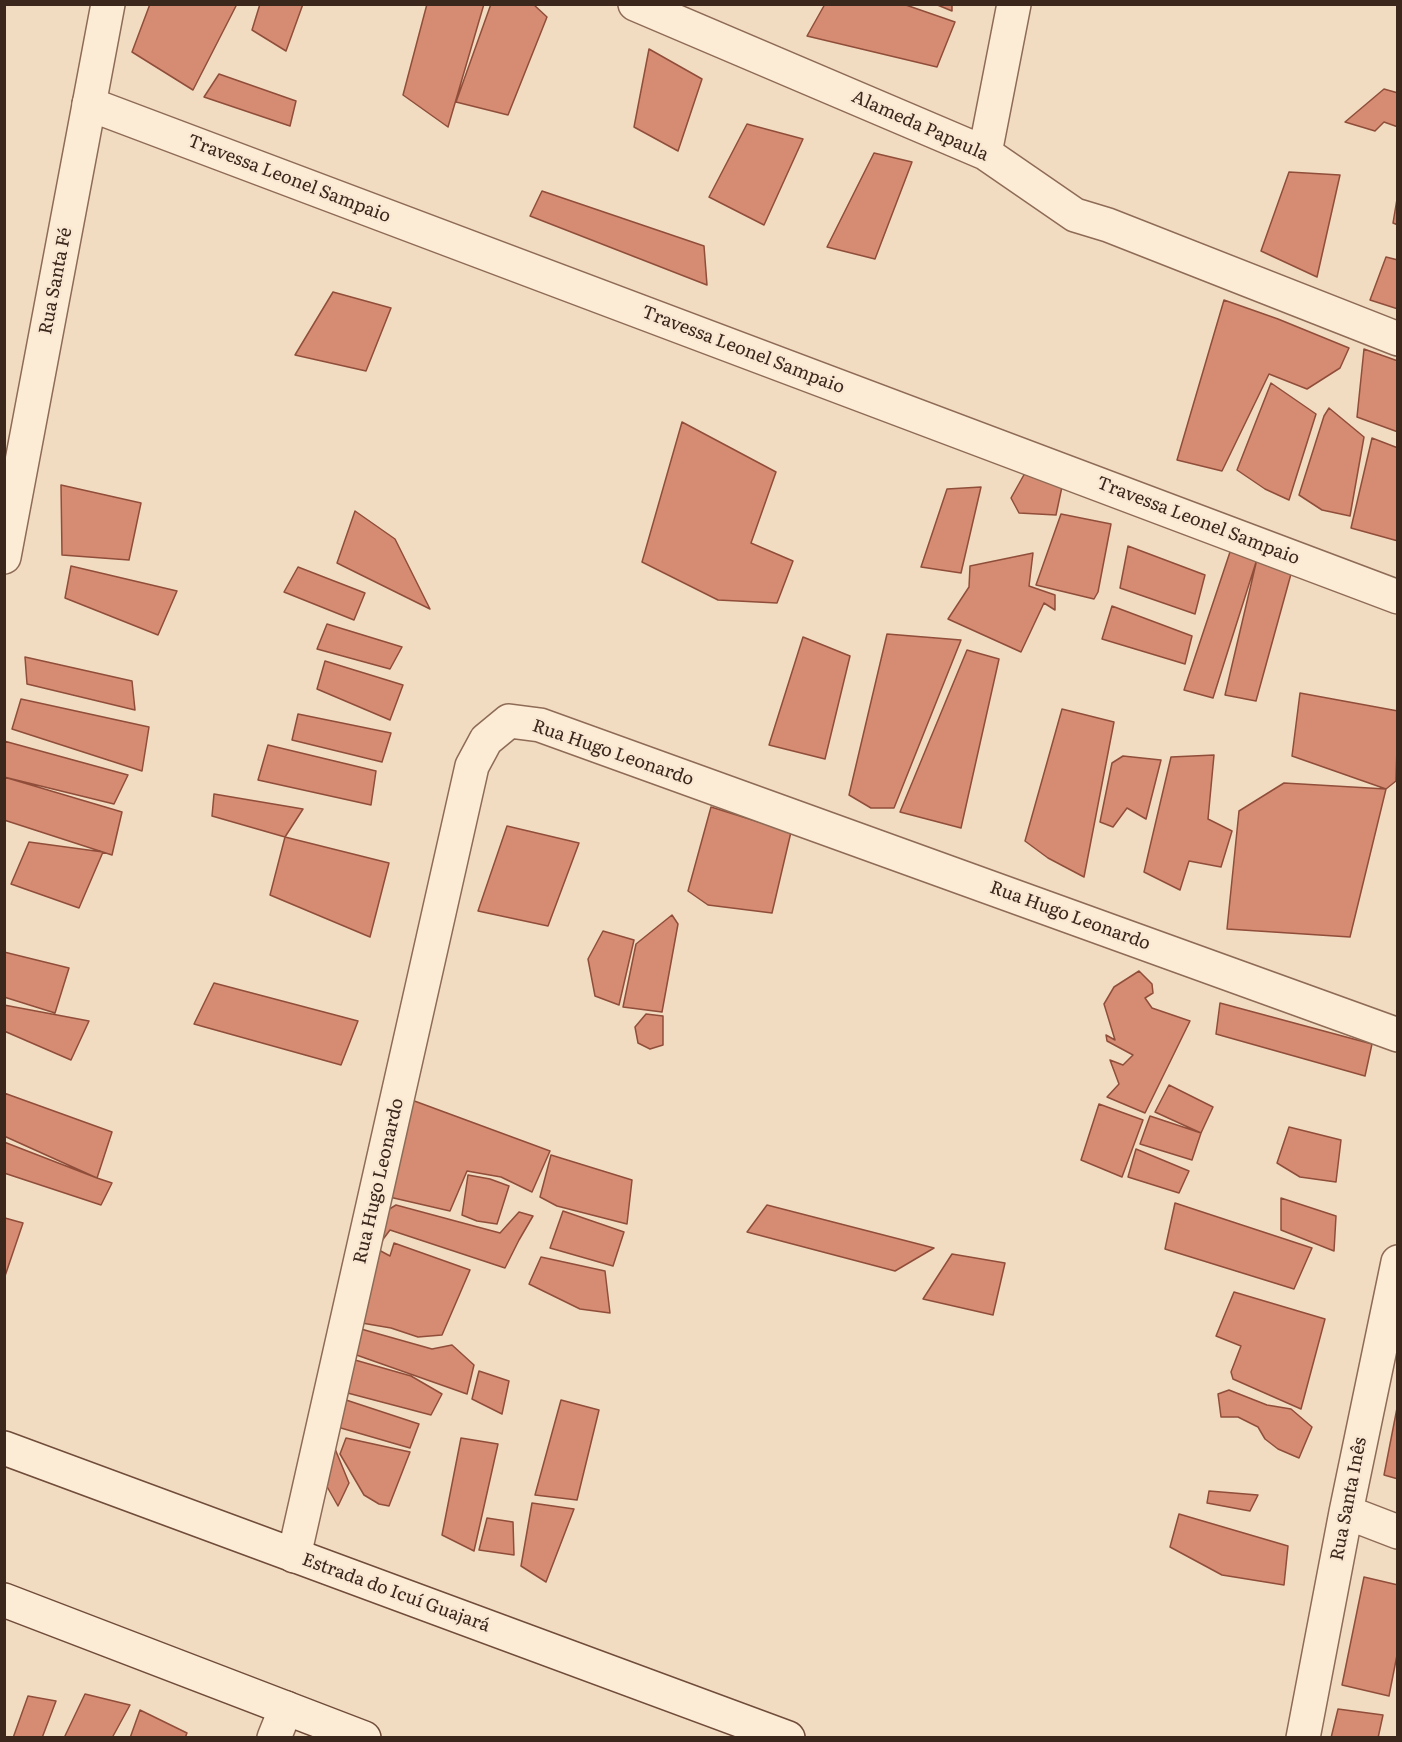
<!DOCTYPE html>
<meta charset="utf-8">
<style>
body{margin:0}
#map{position:relative;width:1402px;height:1742px;overflow:hidden;background:#f2dcc1;font-family:Literata,serif}
canvas{display:block}
.frame{position:absolute;inset:0;border:6px solid #3c271c;pointer-events:none}
</style>
<div id="map">
<canvas width="1402" height="1742"></canvas>
<div class="frame"></div>
</div>
<script>
const c = document.querySelector('canvas').getContext('2d');
c.lineJoin = 'round';
function fillPath(path, color) {
  c.fillStyle = color;
  c.fill(path, 'evenodd');
}
function stroke(path, color, width, dash) {
  c.strokeStyle = color;
  c.lineWidth = width;
  c.lineCap = dash ? 'butt' : 'round';
  c.setLineDash(dash || []);
  c.stroke(path);
}
function label(font, color, halo, rows, align = 'center') {
  c.font = font + ' Literata,serif';
  c.lineWidth = 4.5;
  c.setLineDash([]);
  c.textBaseline = 'middle';
  c.strokeStyle = halo;
  c.fillStyle = color;
  for (const [text, x, y, turn = 0] of rows) {
    c.save();
    c.translate(x, y);
    c.rotate((+turn || 0) * Math.PI / 180);
    c.textAlign = isNaN(turn) ? turn : align;
    if (halo) c.strokeText(text, 0, 0);
    c.fillText(text, 0, 0);
    c.restore();
  }
}
const building = new Path2D(`
 M 150,4 L 237,4 L 193,90 L 132,52 Z
 M 260,4 L 303,4 L 286,51 L 252,30 Z
 M 427,4 L 484,4 L 448,127 L 403,95 Z
 M 491,4 L 533,4 L 547,17 L 508,115 L 456,102 Z
 M 825,4 L 903,4 L 955,22 L 937,67 L 807,36 Z
 M 935,4 L 952,4 L 952,11 Z
 M 649,49 L 702,79 L 678,151 L 634,127 Z
 M 219,74 L 296,101 L 290,126 L 204,97 Z
 M 1384,89 L 1398,93 L 1398,127 L 1384,122 L 1375,131 L 1345,122 Z
 M 747,124 L 803,139 L 764,225 L 709,197 Z
 M 874,153 L 912,162 L 875,259 L 827,247 Z
 M 1289,172 L 1340,175 L 1317,277 L 1261,251 Z
 M 542,191 L 704,246 L 707,285 L 530,216 Z
 M 1398,193 L 1398,225 L 1393,223 Z
 M 1386,257 L 1398,260 L 1398,309 L 1370,300 Z
 M 333,292 L 391,308 L 366,371 L 295,355 Z
 M 1224,300 L 1278,319 L 1349,348 L 1340,368 L 1307,389 L 1269,374 L 1222,471 L 1177,460 Z
 M 1364,349 L 1398,361 L 1398,432 L 1357,417 Z
 M 1271,383 L 1316,414 L 1289,500 L 1265,489 L 1237,470 Z
 M 1329,408 L 1364,437 L 1350,516 L 1322,510 L 1299,495 L 1324,416 Z
 M 682,422 L 776,472 L 751,543 L 793,561 L 777,603 L 718,600 L 642,562 Z
 M 1372,438 L 1398,448 L 1398,541 L 1351,528 Z
 M 1030,464 L 1063,482 L 1056,515 L 1019,513 L 1011,498 Z
 M 61,485 L 141,503 L 129,560 L 62,555 Z
 M 981,487 L 961,573 L 921,567 L 947,489 Z
 M 355,511 L 395,539 L 430,609 L 337,563 Z
 M 1061,514 L 1111,524 L 1098,592 L 1094,599 L 1036,585 Z
 M 1233,543 L 1257,559 L 1213,698 L 1184,690 Z
 M 1128,546 L 1205,575 L 1195,614 L 1120,588 Z
 M 1033,553 L 1029,586 L 1055,595 L 1055,610 L 1044,603 L 1021,652 L 948,619 L 969,587 L 970,566 Z
 M 1257,559 L 1291,574 L 1256,701 L 1225,695 Z
 M 71,566 L 177,591 L 158,635 L 65,598 Z
 M 298,567 L 365,593 L 354,620 L 284,592 Z
 M 1112,606 L 1192,636 L 1185,664 L 1102,639 Z
 M 327,624 L 402,647 L 390,669 L 317,649 Z
 M 887,634 L 961,640 L 894,808 L 871,808 L 849,795 Z
 M 803,637 L 850,656 L 825,759 L 769,745 Z
 M 967,650 L 999,659 L 961,828 L 900,812 Z
 M 25,657 L 132,681 L 135,710 L 27,684 Z
 M 325,661 L 403,685 L 390,720 L 317,689 Z
 M 1300,693 L 1398,711 L 1396,781 L 1386,789 L 1292,756 Z
 M 21,699 L 149,727 L 142,771 L 12,729 Z
 M 1062,709 L 1114,722 L 1084,877 L 1048,858 L 1025,841 Z
 M 298,714 L 391,733 L 382,762 L 292,740 Z
 M 4,741 L 128,775 L 114,804 L 4,777 Z
 M 268,745 L 376,771 L 371,805 L 258,780 Z
 M 1214,755 L 1208,819 L 1232,831 L 1221,867 L 1189,861 L 1180,890 L 1144,872 L 1171,757 Z
 M 1123,756 L 1161,760 L 1146,819 L 1127,808 L 1113,827 L 1100,822 L 1112,763 Z
 M 4,777 L 122,812 L 112,855 L 4,820 Z
 M 1284,783 L 1386,789 L 1350,937 L 1227,929 L 1239,811 Z
 M 214,794 L 303,809 L 285,837 L 212,816 Z
 M 711,807 L 791,832 L 772,913 L 708,905 L 688,891 Z
 M 507,826 L 579,843 L 548,926 L 478,911 Z
 M 285,837 L 389,863 L 370,937 L 270,895 Z
 M 29,842 L 103,852 L 79,908 L 11,884 Z
 M 672,915 L 678,924 L 662,1012 L 623,1007 L 636,944 Z
 M 603,931 L 634,940 L 619,1005 L 595,996 L 588,959 Z
 M 4,952 L 69,968 L 55,1013 L 4,997 Z
 M 1139,971 L 1152,984 L 1153,993 L 1145,998 L 1152,1008 L 1190,1021 L 1145,1113 L 1107,1097 L 1119,1084 L 1110,1060 L 1123,1065 L 1133,1055 L 1107,1041 L 1106,1035 L 1115,1040 L 1104,1004 L 1114,987 Z
 M 214,983 L 358,1021 L 341,1065 L 194,1024 Z
 M 1220,1003 L 1372,1044 L 1365,1076 L 1216,1034 Z
 M 4,1005 L 89,1021 L 71,1060 L 4,1031 Z
 M 646,1014 L 663,1016 L 663,1045 L 650,1049 L 638,1043 L 635,1027 Z
 M 1169,1085 L 1213,1107 L 1201,1133 L 1155,1112 Z
 M 4,1093 L 112,1132 L 97,1178 L 4,1136 Z
 M 409,1099 L 550,1151 L 532,1192 L 501,1177 L 467,1171 L 450,1211 L 385,1196 Z
 M 1099,1104 L 1143,1120 L 1122,1177 L 1081,1160 Z
 M 1150,1116 L 1201,1133 L 1192,1160 L 1140,1144 Z
 M 1289,1127 L 1341,1140 L 1336,1182 L 1300,1177 L 1277,1163 Z
 M 4,1142 L 97,1178 L 112,1183 L 101,1205 L 4,1173 Z
 M 1136,1149 L 1189,1171 L 1179,1193 L 1128,1177 Z
 M 551,1155 L 632,1180 L 627,1224 L 557,1206 L 540,1197 Z
 M 468,1175 L 490,1179 L 509,1186 L 497,1224 L 477,1221 L 462,1215 Z
 M 1281,1198 L 1336,1216 L 1334,1251 L 1281,1230 Z
 M 1175,1203 L 1312,1248 L 1294,1289 L 1165,1249 Z
 M 396,1205 L 500,1233 L 519,1212 L 533,1216 L 519,1240 L 505,1268 L 390,1230 L 381,1242 L 383,1213 Z
 M 767,1205 L 934,1248 L 895,1271 L 747,1232 Z
 M 563,1211 L 624,1232 L 613,1266 L 550,1248 Z
 M 5,1218 L 23,1223 L 4,1279 L 4,1219 Z
 M 394,1243 L 470,1270 L 442,1335 L 418,1337 L 391,1328 L 356,1322 L 377,1249 L 390,1256 Z
 M 952,1254 L 1005,1263 L 993,1315 L 923,1299 Z
 M 541,1257 L 605,1271 L 610,1313 L 580,1309 L 529,1284 Z
 M 1234,1292 L 1325,1319 L 1301,1409 L 1233,1379 L 1231,1372 L 1241,1346 L 1216,1336 Z
 M 354,1327 L 432,1349 L 452,1345 L 474,1365 L 467,1394 L 348,1352 Z
 M 348,1358 L 411,1376 L 442,1394 L 431,1415 L 340,1391 Z
 M 479,1371 L 509,1381 L 502,1414 L 472,1399 Z
 M 1229,1390 L 1267,1405 L 1291,1409 L 1312,1427 L 1299,1458 L 1278,1449 L 1265,1439 L 1258,1427 L 1238,1417 L 1221,1417 L 1218,1394 Z
 M 340,1398 L 419,1424 L 410,1448 L 334,1426 Z
 M 561,1400 L 599,1410 L 577,1500 L 535,1495 Z
 M 1398,1403 L 1398,1479 L 1384,1475 Z
 M 346,1438 L 410,1452 L 389,1506 L 379,1504 L 364,1495 L 340,1454 Z
 M 461,1438 L 498,1444 L 474,1551 L 442,1535 Z
 M 331,1439 L 349,1483 L 338,1506 L 321,1476 Z
 M 1209,1491 L 1258,1495 L 1250,1511 L 1207,1503 Z
 M 532,1503 L 574,1509 L 546,1582 L 521,1566 Z
 M 1179,1514 L 1288,1546 L 1284,1585 L 1222,1575 L 1170,1547 Z
 M 487,1518 L 513,1522 L 514,1555 L 479,1550 Z
 M 1364,1577 L 1398,1585 L 1398,1650 L 1389,1696 L 1342,1685 Z
 M 85,1694 L 130,1705 L 112,1738 L 64,1738 Z
 M 28,1696 L 56,1701 L 42,1738 L 13,1738 Z
 M 1338,1709 L 1383,1715 L 1378,1738 L 1331,1738 Z
 M 140,1710 L 187,1733 L 185,1738 L 130,1738 Z`);
fillPath(building, '#d58c73');
stroke(building, '#904e3a', 1.5);
const minor = new Path2D(`
 M 635,4 L 985,153 L 1075,215 L 1108,225 L 1398,339
 M 89,104 L 1398,597
 M 985,153 L 1014,4
 M 1346,1512 L 1398,1532
 M 294,1556 L 472,766 L 486,740 L 509,721 L 540,725 L 1398,1035
 M 274,1738 L 286,1708
 M 1303,1738 L 1346,1512 L 1398,1262`);
const tertiary = new Path2D(`
 M 4,557 L 108,4`);
const secondary = new Path2D(`
 M 4,1448 L 788,1738
 M 4,1600 L 364,1738`);
stroke(minor, '#8e6b56', 36);
stroke(tertiary, '#8e6b56', 36);
stroke(secondary, '#704c3a', 36);
stroke(minor, '#fcebd5', 33);
stroke(tertiary, '#fcebd5', 33);
stroke(secondary, '#fcebd5', 33);
label('18px', '#3c271c', '#f9e7d2', [
 ["Alameda Papaula",920,126,24],
 ["Travessa Leonel Sampaio",289,179,21],
 ["Rua Santa Fé",56,281,-79],
 ["Travessa Leonel Sampaio",743,350,21],
 ["Travessa Leonel Sampaio",1198,521,21],
 ["Rua Hugo Leonardo",613,753,19],
 ["Rua Hugo Leonardo",1070,916,20],
 ["Rua Hugo Leonardo",379,1181,-77],
 ["Rua Santa Inês",1349,1499,-79],
 ["Estrada do Icuí Guajará",396,1593,20]
]);
</script>
